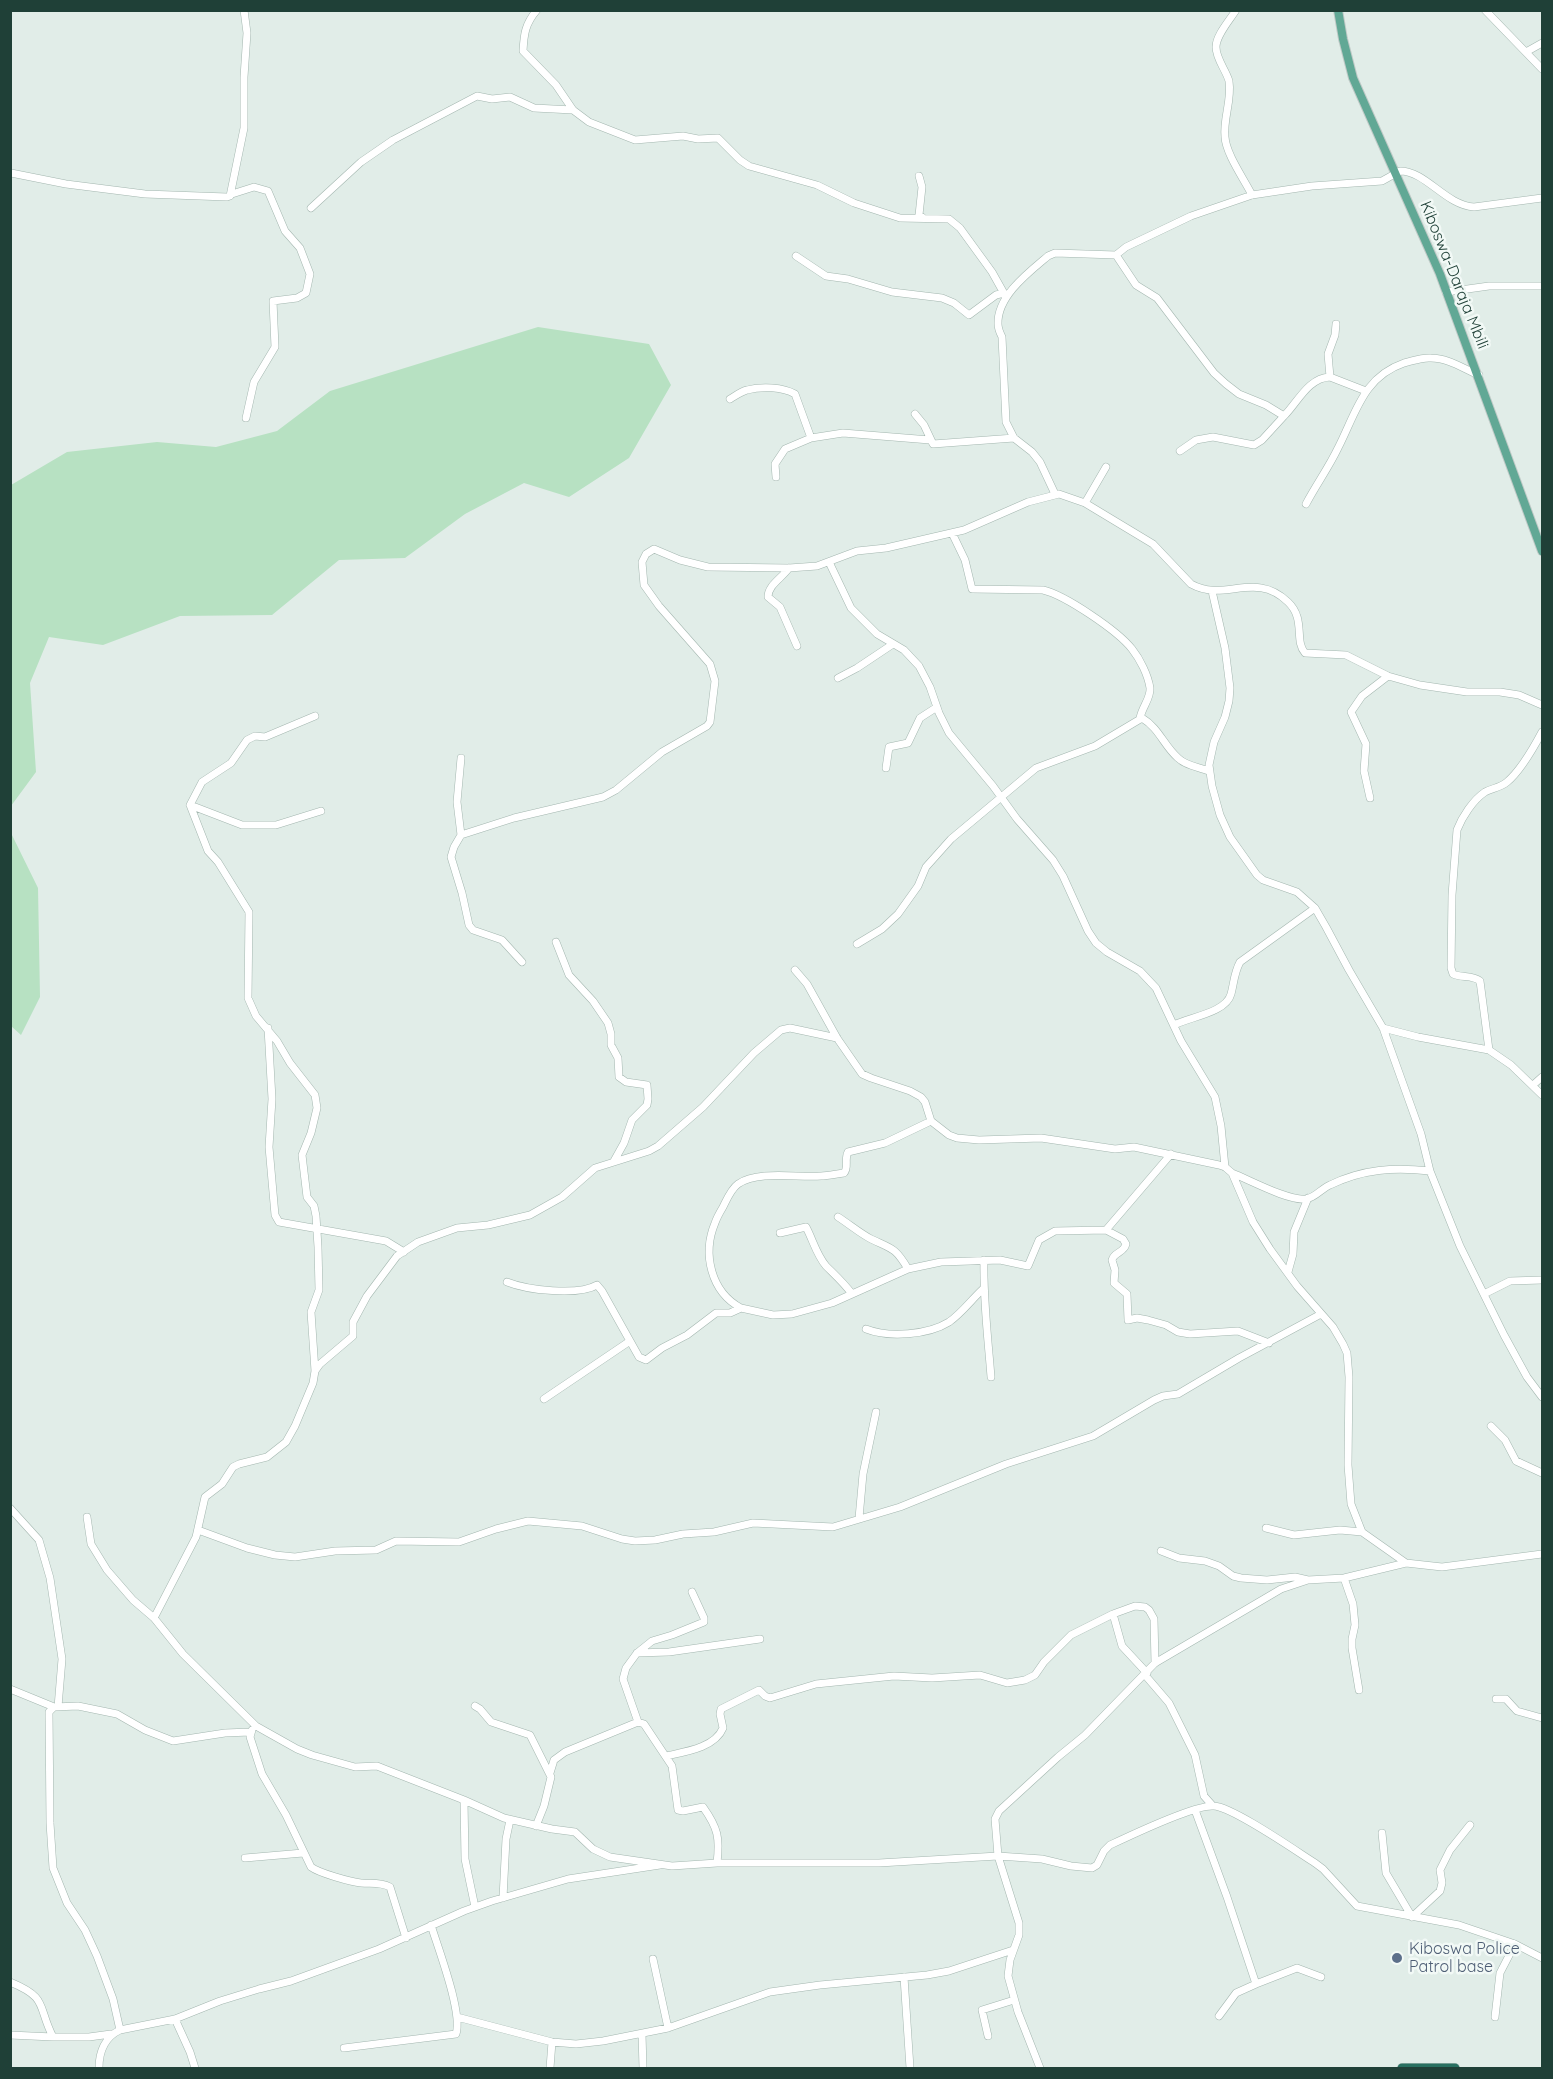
<!DOCTYPE html>
<style>
body{margin:0}
#map{position:relative;width:1553px;height:2079px;overflow:hidden;background:#e1ede8;font-family:Quicksand,sans-serif}
canvas{display:block}
.frame{position:absolute;inset:0;border:12px solid #1f4037;pointer-events:none}
</style>
<div id="map">
<canvas width="1553" height="2079"></canvas>
<div class="frame"></div>
</div>
<script>
const c = document.querySelector('canvas').getContext('2d');
c.lineJoin = 'round';
function fillPath(path, color) {
  c.fillStyle = color;
  c.fill(path, 'evenodd');
}
function stroke(path, color, width, dash) {
  c.strokeStyle = color;
  c.lineWidth = width;
  c.lineCap = dash ? 'butt' : 'round';
  c.setLineDash(dash || []);
  c.stroke(path);
}
function label(font, color, halo, rows, align = 'center') {
  c.font = font + ' Quicksand,sans-serif';
  c.lineWidth = 5;
  c.setLineDash([]);
  c.textBaseline = 'middle';
  c.strokeStyle = halo;
  c.fillStyle = color;
  for (const [text, x, y, turn = 0] of rows) {
    c.save();
    c.translate(x, y);
    c.rotate((+turn || 0) * Math.PI / 180);
    c.textAlign = isNaN(turn) ? turn : align;
    if (halo) c.strokeText(text, 0, 0);
    c.fillText(text, 0, 0);
    c.restore();
  }
}
fillPath(new Path2D(`
 M 538,327 L 649,344 L 671,385 L 629,458 L 569,497 L 524,483 L 465,514 L 405,558 L 339,560 L 272,615 L 180,616 L 103,645 L 49,637 L 30,683 L 36,772 L 11,806 L 11,485 L 67,452 L 157,442 L 216,447 L 277,431 L 330,391 Z
 M 10,831 L 38,888 L 40,997 L 21,1035 L 11,1026 Z`), '#b7e1c2');
const minor = new Path2D(`
 M 537,10 C 525,24 524,34 523,51 L 556,85 L 573,110 L 589,122 L 635,140 L 683,136 L 698,139 L 718,138 L 740,160 L 749,166 L 817,185 L 854,203 L 900,218 L 949,219 L 960,228 L 992,272 L 1006,297
 M 1236,10 C 1230,20 1216,35 1216,47 C 1216,59 1226,70 1229,81 C 1232,101 1223,118 1225,137 C 1226,154 1244,179 1252,195
 M 1485,10 L 1542,69
 M 1526,52 L 1542,43
 M 11,173 L 66,184 L 145,194 L 227,197 L 230,196 L 244,128 L 244,77 L 247,33 L 244,10
 M 919,176 L 922,187 L 919,215 L 922,217
 M 232,194 L 254,187 L 268,191 L 285,231 L 300,248 L 310,274 L 306,293 L 297,298 L 273,301 L 275,347 L 254,382 L 246,418
 M 311,208 L 361,162 L 393,140 L 477,96 L 492,99 L 510,97 L 534,108 L 573,110
 M 1116,255 L 1136,285 L 1157,298 L 1214,373 L 1226,384 L 1239,394 L 1266,405 L 1284,416 C 1298,402 1308,378 1330,377 L 1366,391
 M 796,256 L 826,276 L 848,279 L 892,292 L 942,298 L 954,303 L 969,315 L 996,295 L 1004,293
 M 1446,292 L 1489,286 L 1542,286
 M 1330,377 L 1328,354 L 1335,335 L 1336,324
 M 730,399 C 735,396 742,391 747,390 C 762,386 783,387 795,394 L 811,438
 M 915,414 L 924,425 L 933,444 L 1014,438
 M 1180,451 L 1196,440 L 1213,437 L 1254,445 L 1262,440 L 1284,416
 M 776,477 L 775,464 L 785,449 L 811,438 L 843,433 L 930,440
 M 1055,494 L 1040,462 L 1032,452 L 1014,438 L 1006,422 L 1002,337 C 1000,333 998,329 998,324 C 997,296 1029,272 1048,256 L 1055,253 L 1116,255 L 1126,247 L 1191,216 L 1252,195 L 1312,186 L 1382,181 L 1400,171 C 1426,171 1445,205 1474,207 L 1542,198
 M 1085,503 L 1106,467
 M 1306,504 C 1316,485 1329,467 1338,448 C 1356,413 1363,377 1404,363 C 1413,361 1422,357 1431,358 C 1448,358 1464,369 1479,375
 M 952,533 L 965,560 L 972,589 L 1043,590 C 1065,595 1118,631 1132,649 C 1140,659 1148,675 1150,688 C 1151,698 1142,707 1140,718
 M 829,562 L 851,608 L 877,634 L 904,650 L 919,666 L 930,687 L 939,713 L 949,733 L 993,786 L 1017,819 L 1053,860 L 1063,876 L 1088,931 L 1096,943 L 1107,952 L 1140,971 L 1156,988 L 1181,1041 L 1215,1097 L 1221,1126 L 1225,1167
 M 789,568 C 782,578 768,585 768,597 L 780,607 L 797,646
 M 1212,591 L 1225,648 L 1230,688 L 1229,701 L 1225,717 L 1214,742 L 1209,765 L 1212,786 L 1220,815 L 1230,837 L 1257,875 L 1263,880 L 1297,892 L 1315,908 L 1326,927 L 1349,970 L 1383,1028 L 1421,1134 L 1430,1171
 M 838,678 L 857,668 L 893,644
 M 461,758 L 457,802 L 461,835 L 454,847 L 451,857 L 462,893 L 469,925 L 473,930 L 502,940 L 522,962
 M 886,768 L 889,747 L 908,743 L 920,718 L 937,707
 M 1370,798 L 1364,771 L 1366,744 L 1351,712 L 1362,696 L 1388,676
 M 190,805 L 242,825 L 276,825 L 321,811
 M 461,835 L 514,818 L 603,797 L 616,790 L 662,752 L 707,726 L 710,722 L 715,681 L 710,664 L 659,606 L 644,585 L 642,562 L 646,554 L 654,549 L 680,560 L 708,567 L 789,568 L 817,566 L 857,551 L 886,548 L 964,530 L 1028,502 L 1059,494 L 1085,503 L 1153,544 L 1191,584 C 1225,603 1255,570 1288,602 C 1306,619 1294,641 1305,653 L 1346,655 L 1388,676 L 1420,685 L 1467,692 L 1500,692 L 1519,695 L 1542,705
 M 556,942 L 569,975 L 593,1001 L 608,1023 L 611,1034 L 611,1045 L 618,1058 L 619,1077 L 626,1082 L 647,1085 L 648,1099 L 647,1105 L 632,1120 L 624,1143 L 614,1161
 M 857,944 L 882,929 L 898,914 L 918,886 L 926,867 L 951,839 L 1036,768 L 1095,746 L 1142,718 C 1159,728 1164,746 1178,758 C 1186,766 1199,767 1209,771
 M 795,970 L 807,984 L 837,1038 L 862,1074 L 871,1078 L 910,1091 L 921,1097 L 925,1102 L 931,1121 L 949,1135 L 957,1138 L 979,1140 L 1041,1138 L 1115,1149 L 1134,1147 L 1219,1165 L 1225,1167 L 1232,1173 L 1253,1222 L 1270,1249 L 1297,1286 L 1333,1327 L 1343,1344 L 1347,1353 L 1349,1377 L 1348,1465 L 1351,1504 L 1362,1532 L 1406,1563
 M 1174,1025 C 1189,1017 1226,1013 1231,994 C 1234,983 1234,973 1240,962 L 1315,908
 M 268,1028 L 272,1099 L 269,1147 L 275,1215 L 279,1222 L 386,1241 L 404,1252
 M 1383,1028 L 1418,1037 L 1489,1050 L 1511,1065 L 1542,1095
 M 1489,1050 L 1480,981 C 1473,975 1461,978 1453,974 L 1451,968 L 1452,895 L 1457,830 C 1462,817 1473,800 1485,792 C 1492,788 1500,788 1507,782 C 1519,772 1534,747 1542,732
 M 1533,1085 L 1542,1077
 M 1232,1173 C 1250,1180 1288,1201 1306,1199 C 1315,1198 1322,1188 1330,1185 C 1363,1169 1394,1167 1430,1171 L 1460,1246 L 1504,1335 L 1527,1377 L 1542,1397
 M 838,1217 C 849,1224 861,1234 871,1239 C 892,1249 895,1247 908,1269
 M 1106,1230 L 1123,1239 L 1126,1244 C 1124,1253 1114,1252 1112,1260 L 1115,1270 L 1114,1283 L 1127,1294 L 1128,1320 L 1137,1318 L 1148,1320 L 1166,1325 L 1178,1332 L 1190,1334 L 1238,1331 L 1269,1343
 M 780,1233 L 806,1227 C 813,1240 816,1254 826,1266 C 835,1275 844,1283 852,1294
 M 984,1260 C 983,1299 988,1338 991,1377
 M 1288,1272 L 1293,1254 L 1294,1232 L 1308,1198
 M 507,1282 C 527,1290 578,1296 597,1285 L 602,1291 L 639,1357 L 646,1360 L 662,1348 L 687,1335 L 716,1313 L 730,1313 L 741,1308 L 773,1315 L 792,1314 L 832,1303 L 908,1269 L 941,1262 L 1000,1260 L 1028,1266 L 1039,1240 L 1055,1231 L 1106,1230 L 1171,1154
 M 1484,1294 L 1510,1281 L 1542,1280
 M 741,1308 C 711,1292 702,1254 715,1223 C 717,1217 720,1212 723,1207 C 727,1199 731,1189 738,1184 C 758,1170 798,1178 821,1176 C 828,1176 836,1174 844,1173 C 849,1168 844,1159 848,1152 L 885,1143 L 931,1121
 M 866,1329 C 889,1338 928,1335 949,1322 C 962,1313 972,1299 983,1289
 M 315,1371 L 320,1364 L 353,1336 L 353,1322 L 367,1296 L 397,1256 L 418,1242 L 457,1228 L 488,1225 L 530,1215 L 562,1197 L 595,1168 L 649,1151 L 658,1146 L 703,1107 L 754,1053 L 781,1030 L 790,1028 L 837,1038
 M 544,1399 L 630,1341
 M 1491,1426 L 1505,1440 L 1516,1461 L 1542,1473
 M 10,1508 L 39,1540 L 50,1578 L 62,1659 L 58,1707
 M 87,1517 L 91,1544 L 107,1570 L 133,1600 L 154,1618 L 183,1654 L 256,1726 L 297,1749 L 312,1755 L 355,1767 L 377,1766 L 382,1768 L 464,1800 L 504,1818 L 552,1829 L 575,1832 L 593,1849 L 610,1857 L 672,1866 L 717,1863 L 879,1863 L 998,1856 L 1042,1859 L 1071,1866 L 1092,1868 L 1097,1865 L 1104,1851 L 1110,1845 C 1129,1836 1197,1804 1214,1806 C 1233,1807 1296,1851 1315,1863 L 1323,1869 L 1357,1906 L 1459,1925 L 1515,1944 L 1542,1958
 M 859,1518 L 863,1474 L 876,1412
 M 1266,1528 L 1294,1535 L 1340,1530 L 1362,1532
 M 198,1530 L 247,1548 L 275,1555 L 295,1557 L 335,1551 L 376,1550 L 396,1541 L 459,1542 L 496,1529 L 528,1521 L 582,1526 L 622,1539 L 635,1541 L 655,1540 L 683,1534 L 714,1532 L 753,1523 L 833,1527 L 900,1507 L 1006,1464 L 1093,1436 L 1154,1400 L 1163,1396 L 1178,1394 L 1239,1358 L 1321,1314
 M 1161,1551 L 1179,1558 L 1205,1561 L 1219,1566 L 1233,1576 L 1241,1578 L 1267,1580 L 1295,1577 L 1308,1580
 M 1344,1578 L 1353,1604 L 1355,1625 L 1352,1639 L 1352,1648 L 1359,1690
 M 1113,1614 L 1122,1646 L 1147,1673
 M 154,1618 L 196,1537 L 205,1497 L 222,1484 L 233,1467 L 239,1464 L 267,1457 L 286,1442 L 295,1426 L 313,1383 L 315,1371 L 311,1312 L 319,1290 L 318,1247 L 316,1216 L 314,1206 L 307,1197 L 302,1155 L 311,1133 L 317,1108 L 315,1095 L 290,1063 L 277,1041 L 256,1016 L 248,998 L 249,912 L 218,862 L 208,851 L 190,805 L 202,782 L 231,763 L 247,740 L 255,736 L 265,737 L 315,716
 M 637,1653 L 669,1652 L 760,1639
 M 1145,1675 L 1169,1703 L 1195,1755 L 1204,1796 L 1212,1805
 M 10,1689 L 54,1707
 M 1496,1699 L 1506,1699 L 1517,1711 L 1542,1718
 M 475,1706 L 480,1709 L 491,1722 L 530,1735 L 551,1777 L 544,1806 L 536,1826
 M 638,1722 L 623,1679 L 626,1668 L 637,1653 L 652,1641 L 672,1635 L 704,1622 L 704,1618 L 692,1592
 M 252,1730 L 250,1737 L 262,1774 L 286,1815 L 311,1867 C 319,1873 351,1882 361,1883 C 371,1884 380,1882 390,1887 L 406,1938
 M 666,1756 C 684,1752 715,1748 723,1728 L 720,1714 L 721,1709 L 759,1690 L 765,1696 L 770,1698 L 816,1684 L 894,1676 L 932,1678 L 980,1675 L 1007,1683 L 1025,1680 L 1035,1675 L 1044,1662 L 1071,1635 L 1113,1614 L 1135,1606 L 1145,1607 L 1149,1610 L 1154,1619 L 1155,1663
 M 550,1773 L 554,1760 L 565,1752 L 638,1722 L 644,1724 L 672,1766 L 678,1810 L 683,1811 L 703,1807 C 718,1828 720,1838 717,1863
 M 464,1800 L 465,1859 L 475,1907
 M 1195,1810 L 1227,1897 L 1256,1984 L 1297,1968 L 1321,1977
 M 1382,1833 L 1386,1873 L 1412,1917 L 1440,1891 L 1442,1883 L 1440,1870 L 1450,1850 L 1470,1825
 M 245,1858 L 303,1853
 M 503,1898 L 506,1839 L 510,1820
 M 653,1959 L 668,2028
 M 904,1977 L 910,2068
 M 10,1982 C 49,1998 37,2006 53,2037 L 89,2037 L 111,2034
 M 1219,2016 L 1236,1993 L 1256,1984
 M 457,2017 L 552,2042 L 576,2044 L 603,2041 L 668,2028 L 770,1992 L 820,1985 L 927,1975 L 949,1971 L 1013,1950
 M 1495,2017 L 1500,1973 L 1515,1944
 M 175,2019 L 190,2052 L 195,2068
 M 120,2030 L 113,1999 L 97,1956 L 85,1930 L 67,1903 L 53,1868 L 50,1823 L 49,1712 L 54,1707 L 78,1706 L 117,1714 L 145,1730 L 173,1741 L 225,1733 L 250,1732
 M 642,2034 L 643,2068
 M 10,2035 L 53,2037
 M 988,2036 L 982,2010 L 1014,2000
 M 344,2048 L 456,2034 C 463,2013 438,1948 431,1925
 M 99,2068 C 99,2052 105,2037 120,2030 L 175,2019 L 220,2001 L 259,1989 L 291,1981 L 379,1949 L 464,1911 L 492,1901 L 568,1879 L 660,1865
 M 550,2068 L 552,2042
 M 1040,2068 L 1018,2012 L 1008,1976 L 1010,1960 L 1019,1935 L 1019,1923 L 998,1856 L 995,1819 L 999,1811 L 1058,1757 L 1085,1735 L 1155,1663 L 1281,1589 L 1308,1580 L 1344,1578 L 1406,1563 L 1442,1567 L 1542,1554`);
const major = new Path2D(`
 M 1338,10 L 1343,39 L 1353,78 L 1440,274 L 1542,551`);
const highway = new Path2D(`
 M 1402,2068 L 1455,2068`);
stroke(minor, '#a3b6af', 8);
stroke(major, '#c0cac7', 10);
stroke(highway, '#c0cac7', 10);
stroke(minor, '#fff', 7);
stroke(major, '#61a895', 8);
stroke(highway, '#287060', 9);
for (const [x, y, r, color] of [
 [1397,1958,6,"#5c6f8a"]
]) {
  const dot = new Path2D();
  dot.arc(x, y, r, 0, 2 * Math.PI);
  c.fillStyle = color;
  c.fill(dot);
  stroke(dot, '#f2f9f6', 2);
}
label('16px', '#1f4037', '#f2f9f6', [
 ["Kiboswa-Daraja Mbili",1454,275,68]
]);
label('16px', '#4e5e75', '#f2f9f6', [
 ["Kiboswa Police",1409,1949],
 ["Patrol base",1409,1967]
], 'left');
</script>
